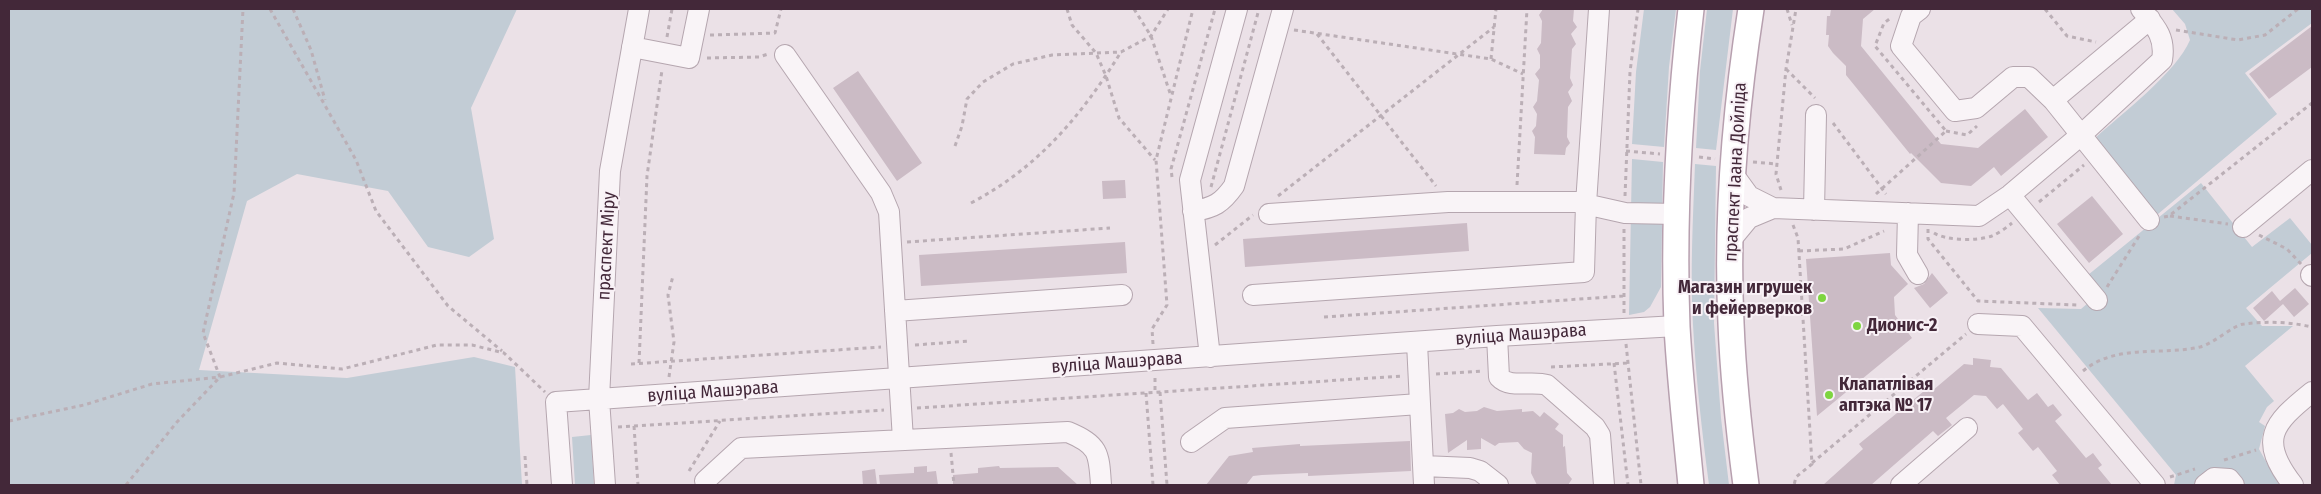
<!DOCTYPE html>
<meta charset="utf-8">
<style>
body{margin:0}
#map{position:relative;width:2321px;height:494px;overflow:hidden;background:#ebe1e7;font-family:"Fira Sans Condensed",sans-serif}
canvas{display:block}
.frame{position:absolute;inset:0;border:10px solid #432839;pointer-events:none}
</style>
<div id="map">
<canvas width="2321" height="494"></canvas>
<div class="frame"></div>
</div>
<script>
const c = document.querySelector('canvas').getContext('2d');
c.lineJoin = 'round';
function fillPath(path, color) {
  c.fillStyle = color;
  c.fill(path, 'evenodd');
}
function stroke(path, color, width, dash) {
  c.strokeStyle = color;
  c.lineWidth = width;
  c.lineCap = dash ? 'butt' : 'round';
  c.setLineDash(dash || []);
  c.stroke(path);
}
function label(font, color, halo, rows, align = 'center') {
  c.font = font + ' "Fira Sans Condensed",sans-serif';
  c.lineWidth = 4;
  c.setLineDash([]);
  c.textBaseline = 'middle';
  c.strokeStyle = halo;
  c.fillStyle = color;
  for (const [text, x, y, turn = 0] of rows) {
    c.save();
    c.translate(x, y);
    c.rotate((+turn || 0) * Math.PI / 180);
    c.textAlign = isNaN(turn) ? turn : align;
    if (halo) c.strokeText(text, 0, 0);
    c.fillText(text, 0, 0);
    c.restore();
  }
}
fillPath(new Path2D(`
 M 9,9 L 517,9 L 471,108 L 494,239 L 469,257 L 428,247 L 388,191 L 297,174 L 247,201 L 199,370 L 347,378 L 474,357 L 515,367 L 522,485 L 9,485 Z
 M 1644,9 L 1676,9 L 1669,67 L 1664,147 L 1632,144 L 1636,72 Z
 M 1707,9 L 1733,9 L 1716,150 L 1696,148 L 1700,71 Z
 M 2172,9 L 2312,9 L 2312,23 L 2245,73 L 2277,114 L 2158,214 L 2093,140 C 2121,114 2176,73 2190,40 L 2185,24 Z
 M 1632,159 L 1663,162 L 1661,287 L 1650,307 L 1644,312 L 1629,315 Z
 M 1695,164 L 1716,166 L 1714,323 L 1721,418 L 1729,485 L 1709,485 C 1702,432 1696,379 1693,325 C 1690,272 1693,218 1695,164 Z
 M 2201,183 L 2252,247 L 2290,218 L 2312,245 L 2312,253 L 2246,308 L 2262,326 L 2293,326 L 2245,366 L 2274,401 L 2267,407 L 2259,422 L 2265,426 L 2259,449 L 2279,485 L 2174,485 L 2176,475 L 2038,308 L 2081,309 L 2101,292 L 2088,275 Z
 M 591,435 L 594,485 L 575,485 L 572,437 Z`), '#c2ccd5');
fillPath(new Path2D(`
 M 1543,9 L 1574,9 L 1573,21 L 1577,27 L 1571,34 L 1576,44 L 1572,49 L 1570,78 L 1573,85 L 1568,92 L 1572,101 L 1568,107 L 1567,137 L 1570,143 L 1566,148 L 1565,155 L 1534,154 L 1535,137 L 1532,131 L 1536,126 L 1537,114 L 1533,107 L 1537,101 L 1539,80 L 1535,74 L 1540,68 L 1540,55 L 1537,49 L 1541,43 L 1542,21 L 1539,15 Z
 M 1831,9 L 1875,9 L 1863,19 L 1861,46 L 1941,144 L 1978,148 L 2025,109 L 2048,137 L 2001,176 L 1994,167 L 1971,186 L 1941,183 L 1911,153 L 1910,154 L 1846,75 L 1846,66 L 1833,53 L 1828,46 L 1829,35 L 1826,35 L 1827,16 L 1830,16 Z
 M 2312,26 L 2312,67 L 2269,99 L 2249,74 Z
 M 858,71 L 922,163 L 897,181 L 833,88 Z
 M 1125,180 L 1126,198 L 1103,199 L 1102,181 Z
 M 2092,196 L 2123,234 L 2089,263 L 2057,224 Z
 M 1467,223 L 1469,251 L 1245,267 L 1243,239 Z
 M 1125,242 L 1127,273 L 921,286 L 919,255 Z
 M 1890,253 L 1891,265 L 1908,284 L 1894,297 L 1895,315 L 1912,338 L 1817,416 L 1806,259 Z
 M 1932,273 L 1948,293 L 1930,308 L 1914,288 L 1924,284 Z
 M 2295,288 L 2309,304 L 2294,317 L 2283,304 L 2264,321 L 2253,308 L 2272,291 L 2280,301 Z
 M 1973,358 L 1991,360 L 1990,367 L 2001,368 L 2028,400 L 2037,393 L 2048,407 L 2053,404 L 2062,415 L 2055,421 L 2086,458 L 2093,453 L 2102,465 L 2098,468 L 2112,485 L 2060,485 L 2052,475 L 2057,471 L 2038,447 L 2033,451 L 2018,433 L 2023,429 L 2003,404 L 1997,409 L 1986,396 L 1974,395 L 1946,418 L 1952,425 L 1938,436 L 1933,431 L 1871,485 L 1823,485 L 1863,449 L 1859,444 L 1929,387 L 1932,391 L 1964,364 L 1973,365 Z
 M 1484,407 L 1497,411 L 1522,409 L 1522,412 L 1533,411 L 1540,417 L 1544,412 L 1559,424 L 1555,429 L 1563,435 L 1563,447 L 1565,446 L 1567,473 L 1572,479 L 1568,485 L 1537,485 L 1531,473 L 1532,453 L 1524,449 L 1518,442 L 1499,443 L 1495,446 L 1481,438 L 1481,449 L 1467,450 L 1467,440 L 1448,453 L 1445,414 L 1453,413 L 1459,409 L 1465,412 L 1477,411 Z
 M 1410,441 L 1411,471 L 1308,476 L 1308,473 L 1262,475 L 1253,476 L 1246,485 L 1206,485 L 1229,456 L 1253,452 L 1252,448 L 1300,444 L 1300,446 Z
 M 927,466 L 927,472 L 936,471 L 938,485 L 880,485 L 879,475 L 914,473 L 914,467 Z
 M 999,466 L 1000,468 L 1058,467 L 1078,485 L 953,485 L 953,475 L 978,473 L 978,468 Z
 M 875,469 L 877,485 L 863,485 L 862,471 Z`), '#cbbbc5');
const minor = new Path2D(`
 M 1920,9 L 1911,16 L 1901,46 L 1955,111 L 1976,108 L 2013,77 L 2029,77 L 2053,100 L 2149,220
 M 632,47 L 689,58 L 699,9
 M 785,55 L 881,193 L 889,212 L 903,440
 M 2053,100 L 2150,19
 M 1733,174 L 1749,196 L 1773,208
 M 2010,195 L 2097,300
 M 1814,210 L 1816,115
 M 1193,211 C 1214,208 1222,203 1234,186 L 1283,9
 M 1908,213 L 1907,255 L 1918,274
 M 1269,214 L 1448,202 L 1576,202 L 1625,213 L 1677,214
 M 2243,227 L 2312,170
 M 1730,241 L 1749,218 L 1773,208 L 1979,216 L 2010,195 L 2081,135 L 2162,60 C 2166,37 2155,26 2141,9
 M 2311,275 L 2312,276
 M 1253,295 L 1584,272 L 1586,204 L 1599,9
 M 895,311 L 1122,295
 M 1978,324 L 2022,326 L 2155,485
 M 1497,336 L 1499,377 C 1510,389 1532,380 1547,385 L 1595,427 L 1600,435 L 1604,485
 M 1417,343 L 1424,485
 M 1210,357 L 1190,180 L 1237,9
 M 1191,442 L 1225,418 L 1419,404
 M 1423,466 L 1470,468 L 1480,471 L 1498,485
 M 705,481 L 741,448 L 1068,432 C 1099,445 1099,453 1101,485
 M 562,485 L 556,402 L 1497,336 L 1677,326
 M 605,485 L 599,399 L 610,171 L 639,9
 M 1901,485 L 1967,428
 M 2205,485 L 2214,478 L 2229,479 L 2234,485
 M 2293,485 C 2258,440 2272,424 2312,392`);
const major = new Path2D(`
 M 1691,9 C 1679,114 1673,221 1677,327 C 1680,380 1686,433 1691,485
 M 1746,485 C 1739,431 1733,377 1731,323 C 1726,218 1735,112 1751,9`);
stroke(minor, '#b5a6af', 22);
stroke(major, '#b7a0af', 28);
stroke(new Path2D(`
 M 270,9 L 356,160 L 376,211 L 448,306 L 502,351
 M 293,9 L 311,50 L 325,100
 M 1067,9 L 1072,25 L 1096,53 L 1106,76 L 1119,118 L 1155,160
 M 1134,9 L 1151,36 L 1171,96
 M 1787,9 L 1792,25
 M 2045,9 L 2067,36 L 2096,42
 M 1294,30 L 1491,59 L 1523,74
 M 2176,30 L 2238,40 L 2265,35 L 2298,9
 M 1317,34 L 1436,186
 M 710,35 L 775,33 L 781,9
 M 667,37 L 672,9
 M 707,58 L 759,57 L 768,54
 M 1491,59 L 1496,9
 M 1786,69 L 1815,98
 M 1833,123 L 1886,194
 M 1946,131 L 1967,135 L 1977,126
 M 955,146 L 962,126 L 967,99 L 983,82 L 1013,64 L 1052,55 L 1121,52 L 1151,36 L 1168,9
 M 1626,151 L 1660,154
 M 1699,157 L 1715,159
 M 1753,162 L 1777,164
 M 1172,177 L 1171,169 L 1215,9
 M 1517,185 L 1527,9
 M 1211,187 L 1259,9
 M 1781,190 L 1776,174 L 1786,69 L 1796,9
 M 1876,194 L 1946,131 L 1875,46 L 1884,23 L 1892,17
 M 1278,196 L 1494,27
 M 1625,196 L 1630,72 L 1638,9
 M 2039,202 L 2084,165
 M 971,203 C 1039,167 1081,116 1121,52
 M 2170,216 L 2228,224
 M 2164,217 L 2169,216 L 2312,103
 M 1793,225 L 1798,238 L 1812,464 L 1796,477 L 1794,485
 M 1928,229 L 1928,239 L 1978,301 L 2077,305
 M 1934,233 C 1947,241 1977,241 1992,236 C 1999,233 2006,228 2012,223
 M 2259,235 L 2287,249 L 2301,264
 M 907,242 L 1110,228
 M 1215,245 L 1253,215
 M 1799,251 L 1844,249 L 1884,231
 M 2107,287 L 2141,233
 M 1624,313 L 1624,229
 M 1324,317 L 1623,296
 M 1153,344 L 1152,329 L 1167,305 L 1156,160 L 1193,9
 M 1626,344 L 1641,485
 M 915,345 L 969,341
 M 639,363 L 647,176 L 662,70
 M 1614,363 L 1628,485
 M 631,364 L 881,347
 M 1551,367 L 1628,363
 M 2083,371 C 2117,343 2161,356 2200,347 C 2215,343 2233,325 2244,324 C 2266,321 2291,322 2312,327
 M 1436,374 L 1482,371
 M 669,377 L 674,342 L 668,295 L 673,276
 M 1155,378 L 1155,392
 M 1160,392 L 1167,485
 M 1146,393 L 1153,485
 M 917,408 L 1402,376
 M 9,421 L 84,405 L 152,384 L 220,377 L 203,333 L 234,193 L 243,9
 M 634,426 L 638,485
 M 618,427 L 884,410
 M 951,453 L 954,485
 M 525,456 L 527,485
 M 2224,460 L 2256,450
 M 1812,463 L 1966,334
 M 689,471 L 720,421
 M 2170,477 L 2195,469
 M 126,485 L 177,422 L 220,377 L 277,363 L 342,369 L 437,345 L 472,345 L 504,353 L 545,392`), '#bbafb6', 3, [4, 4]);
stroke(minor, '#f9f4f7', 20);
stroke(major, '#fff', 25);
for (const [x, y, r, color] of [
 [1822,298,5,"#7ed540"],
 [1857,326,5,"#7ed540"],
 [1829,395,5,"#7ed540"]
]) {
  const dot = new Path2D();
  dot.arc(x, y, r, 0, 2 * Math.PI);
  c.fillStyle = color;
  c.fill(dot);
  stroke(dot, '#f8f1f6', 2);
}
label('18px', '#432839', '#f8f1f6', [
 ["праспект Іаана Дойліда",1736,172,-87],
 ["праспект Міру",607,246,-87],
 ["вуліца Машэрава",1521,335,-4],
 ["вуліца Машэрава",1117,363,-4],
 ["вуліца Машэрава",713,392,-4]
]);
label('bold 18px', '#432839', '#f8f1f6', [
 ["Магазин игрушек",1812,288,"right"],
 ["и фейерверков",1812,309,"right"],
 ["Дионис-2",1867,326],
 ["Клапатлівая",1839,385],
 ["аптэка № 17",1839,406]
], 'left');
</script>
